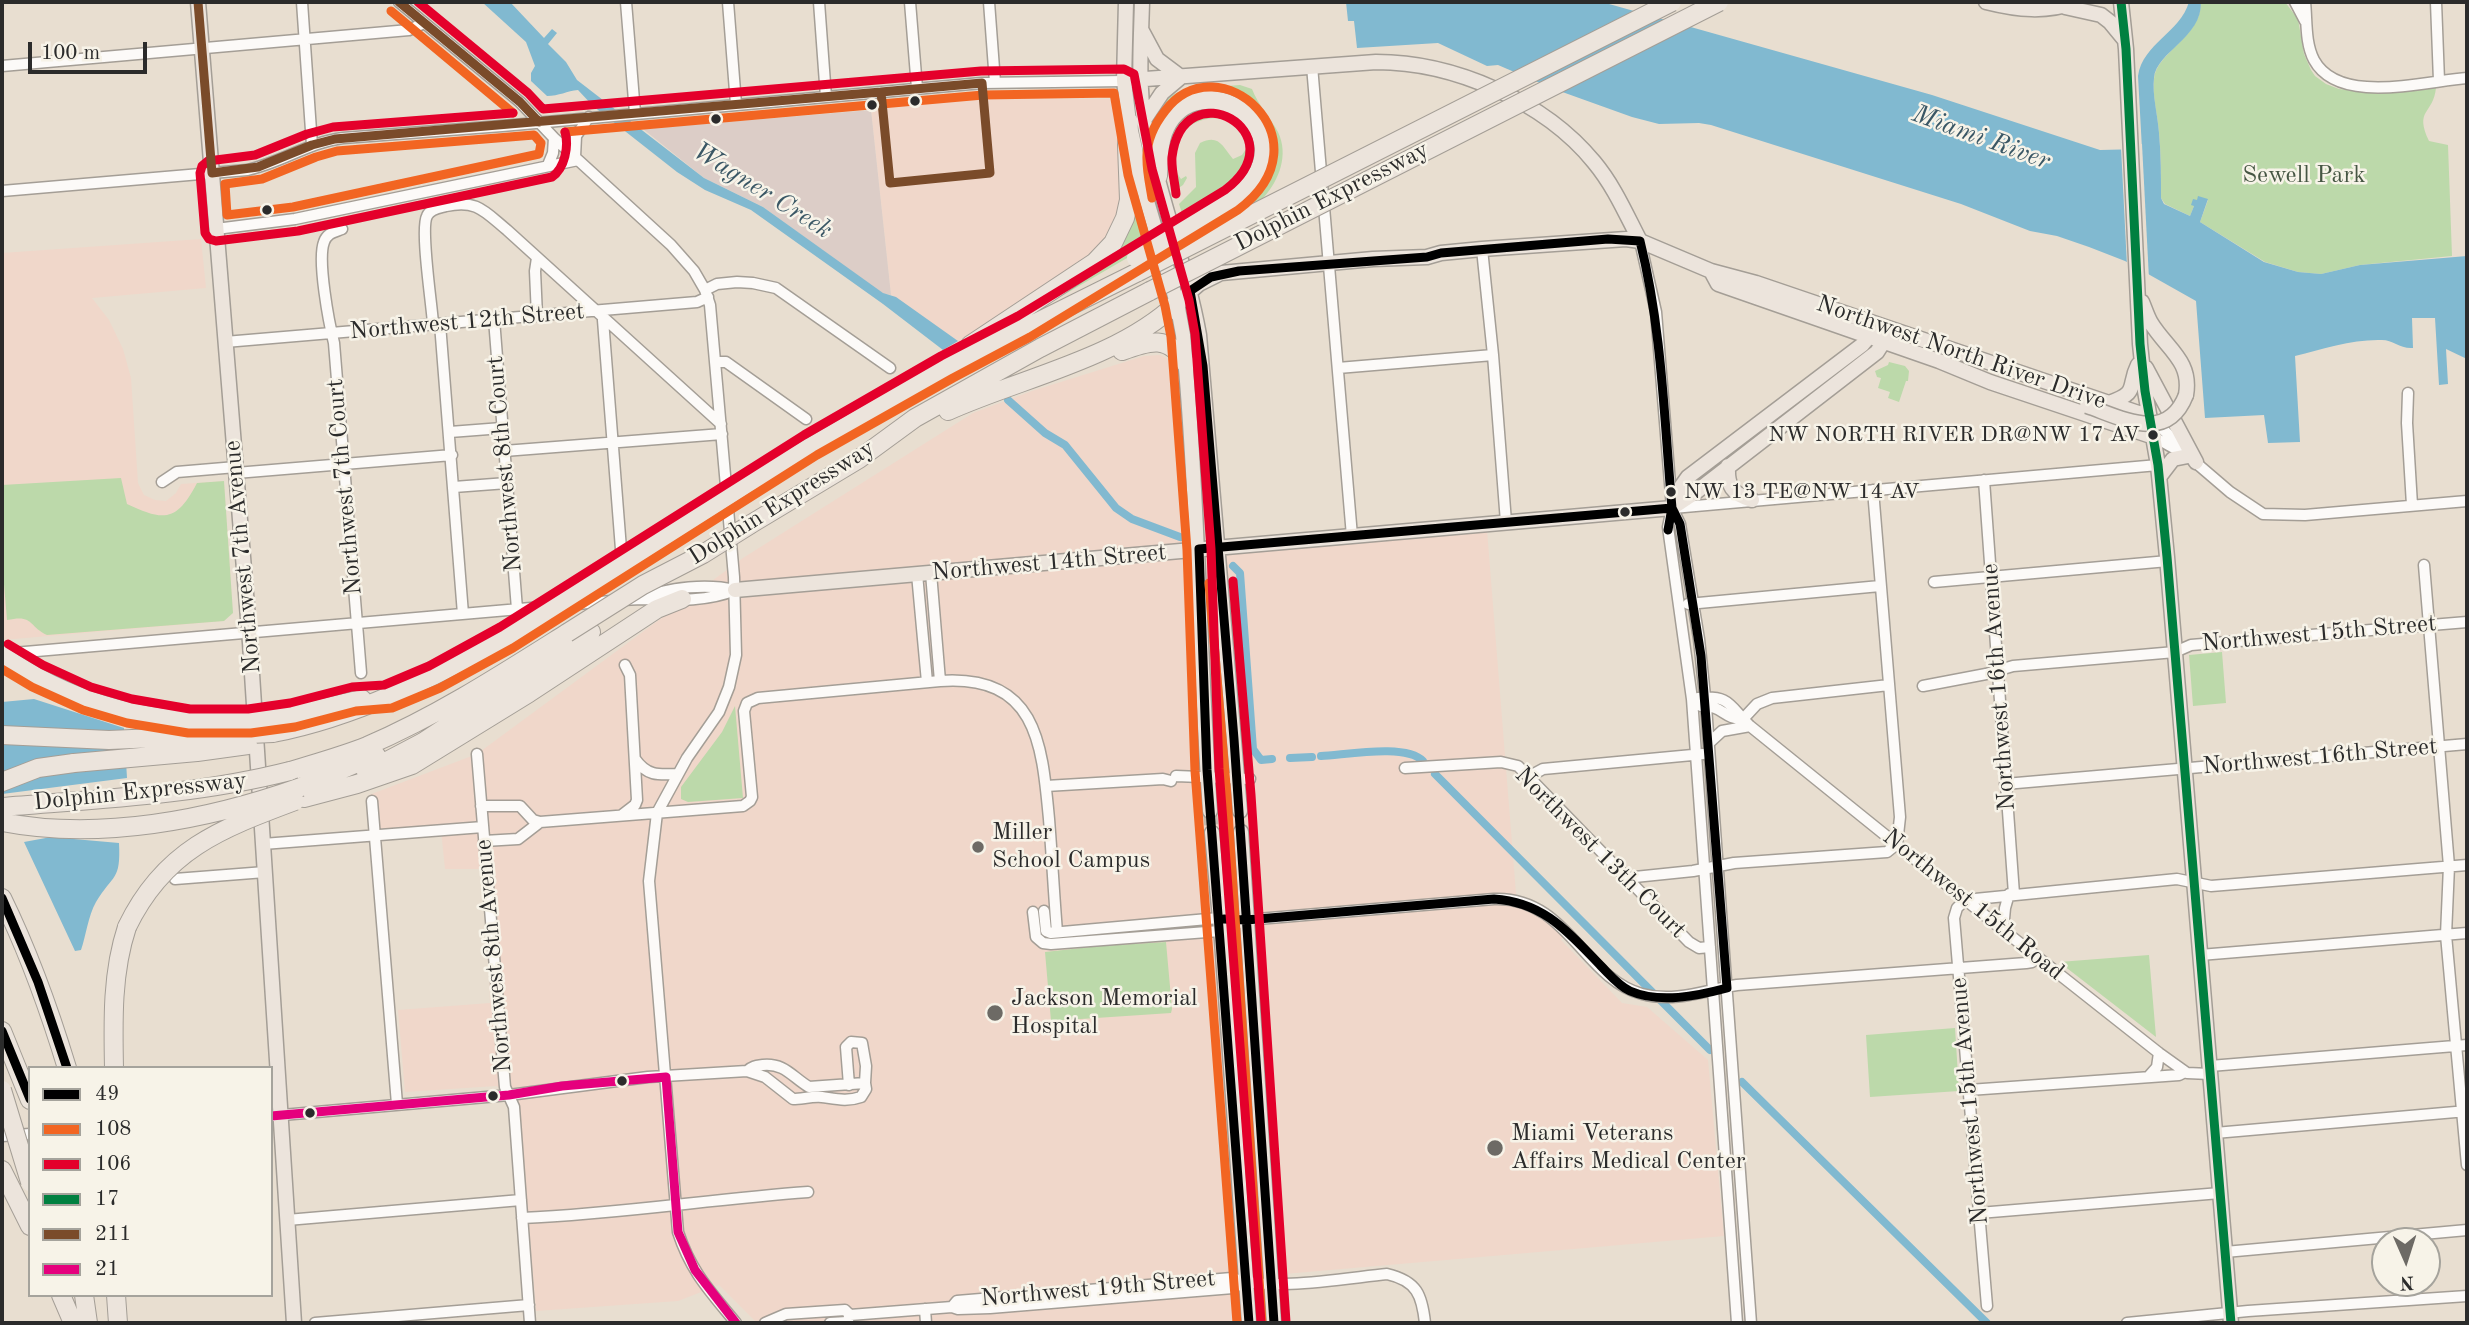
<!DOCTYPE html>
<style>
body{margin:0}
#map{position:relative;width:2469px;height:1325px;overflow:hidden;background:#e8ded0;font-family:"Old Standard TT",serif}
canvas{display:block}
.frame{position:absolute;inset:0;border:4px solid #2b2b2b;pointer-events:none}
.legend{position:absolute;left:28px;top:1066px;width:245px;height:231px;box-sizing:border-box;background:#f7f3e8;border:2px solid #a5a39c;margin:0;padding:9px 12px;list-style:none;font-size:21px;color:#2b2b2b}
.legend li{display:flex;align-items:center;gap:14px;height:35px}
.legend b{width:35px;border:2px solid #a5a39c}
.north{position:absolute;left:2371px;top:1227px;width:70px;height:70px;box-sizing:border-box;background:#f7f3e8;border:2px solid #a5a39c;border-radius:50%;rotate:177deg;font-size:19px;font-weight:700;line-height:28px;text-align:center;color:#2b2b2b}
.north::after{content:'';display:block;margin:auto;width:24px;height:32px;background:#6d6a65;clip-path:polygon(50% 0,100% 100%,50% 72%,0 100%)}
.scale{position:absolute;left:28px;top:42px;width:119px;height:32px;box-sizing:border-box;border:4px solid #2b2b2b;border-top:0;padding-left:9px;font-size:21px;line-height:24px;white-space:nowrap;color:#2b2b2b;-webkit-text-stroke:5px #f7f3e8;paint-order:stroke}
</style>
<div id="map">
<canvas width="2469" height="1325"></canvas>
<div class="frame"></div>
<ul class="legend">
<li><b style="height:9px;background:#000"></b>49</li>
<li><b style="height:9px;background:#f26522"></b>108</li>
<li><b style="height:9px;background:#e4002b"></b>106</li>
<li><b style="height:9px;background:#008040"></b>17</li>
<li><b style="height:9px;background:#7a4b2a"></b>211</li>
<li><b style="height:9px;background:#e5007d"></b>21</li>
</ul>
<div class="north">N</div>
<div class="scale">100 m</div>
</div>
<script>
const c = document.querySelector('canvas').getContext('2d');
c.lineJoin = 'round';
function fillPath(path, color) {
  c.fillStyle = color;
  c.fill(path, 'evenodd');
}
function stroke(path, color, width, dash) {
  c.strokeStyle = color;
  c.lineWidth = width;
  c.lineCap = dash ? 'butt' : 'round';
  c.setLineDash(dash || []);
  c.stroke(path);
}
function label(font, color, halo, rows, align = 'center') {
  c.font = font + ' "Old Standard TT",serif';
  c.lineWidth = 5;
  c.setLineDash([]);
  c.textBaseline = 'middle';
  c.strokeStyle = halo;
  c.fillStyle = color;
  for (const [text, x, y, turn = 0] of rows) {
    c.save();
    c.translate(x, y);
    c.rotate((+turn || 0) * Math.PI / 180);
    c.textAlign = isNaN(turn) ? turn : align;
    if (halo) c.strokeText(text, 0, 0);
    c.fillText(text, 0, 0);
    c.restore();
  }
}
fillPath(new Path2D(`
 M 1024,95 L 1041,98 L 1109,99 L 1118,106 L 1125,205 L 1100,252 L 962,344 L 891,295 L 871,110 L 901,106 L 906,103 L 914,104 Z
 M 201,239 L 206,288 L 92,298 L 109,320 L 123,349 L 131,378 L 138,483 L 144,495 L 155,500 L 166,501 L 176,493 L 181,484 L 224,481 L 233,613 L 224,621 L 2,640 L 2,253 Z
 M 1160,355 L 1172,361 L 1190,548 L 1487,530 L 1517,906 L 1537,914 L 1563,937 L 1561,940 L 1622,1003 L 1647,1007 L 1708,1060 L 1724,1236 L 1284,1274 L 1282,1258 L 1236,1270 L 1240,1323 L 757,1323 L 719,1285 L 678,1301 L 536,1311 L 518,1098 L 496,1086 L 405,1092 L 398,1010 L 490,1003 L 487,869 L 445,869 L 441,830 L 374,836 L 369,795 L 477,754 L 743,558 L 973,413 L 1032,391 L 1144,356 Z`), '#f0d7ca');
fillPath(new Path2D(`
 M 871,110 L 891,295 L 883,294 L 763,207 L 704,178 L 643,129 Z`), '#dccdc7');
fillPath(new Path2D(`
 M 2201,2 L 2285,2 L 2298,19 L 2304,54 L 2311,70 L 2315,76 L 2326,84 L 2339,89 L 2358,91 L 2436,88 C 2433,115 2414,109 2429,141 L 2448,145 L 2452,256 L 2360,265 L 2321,274 L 2298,272 L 2265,262 L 2200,222 L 2208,200 L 2194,206 L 2190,216 L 2165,204 L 2161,198 C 2161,176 2161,154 2159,133 C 2158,116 2152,96 2154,79 C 2156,52 2201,38 2201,2 Z
 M 1240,85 L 1252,89 C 1258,105 1270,117 1278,132 C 1289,155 1279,180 1264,197 C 1259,203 1247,207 1240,211 L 1235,205 L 1267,158 L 1226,97 L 1160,126 C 1156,81 1206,88 1240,85 Z
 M 1199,106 L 1201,112 L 1193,115 L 1194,119 L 1213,115 L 1230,119 L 1232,114 L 1229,107 L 1257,138 L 1252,174 L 1198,216 L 1182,213 L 1179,204 L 1196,187 L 1195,153 L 1200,143 C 1219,134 1222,146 1233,159 L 1242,155 L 1248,146 C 1236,91 1146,126 1181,179 L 1186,176 L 1187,178 L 1183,185 L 1174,191 L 1167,161 L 1169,129 Z
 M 1131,206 L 1138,207 L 1149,245 L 1147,246 L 1138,238 L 1134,254 L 1041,308 L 1090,270 Z
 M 1889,362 L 1905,366 L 1909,371 L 1908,381 L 1906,381 L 1899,402 L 1888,398 L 1890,392 L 1878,388 L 1881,378 L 1877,377 L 1875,371 L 1888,365 Z
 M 121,478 L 127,504 C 165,522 177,521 197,483 L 224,481 L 233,613 L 224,621 L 47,635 C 28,626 34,614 7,620 L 2,560 L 2,485 Z
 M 2222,652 L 2226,703 L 2193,706 L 2189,655 Z
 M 735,706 L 743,798 L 688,802 L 681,799 L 681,787 L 722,732 Z
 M 1166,942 L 1172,1009 L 1171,1013 L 1051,1021 L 1045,952 L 1099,946 Z
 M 2149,955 L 2156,1037 L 2059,962 Z
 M 1955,1028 L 1959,1091 L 1870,1097 L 1866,1035 Z`), '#bcd9aa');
fillPath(new Path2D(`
 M 482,2 L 510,2 L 544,38 L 552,29 L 557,33 L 548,44 L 566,62 L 577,80 L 704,178 L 763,207 L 883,293 L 896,297 L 958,341 L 943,350 L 883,304 L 751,210 L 705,190 L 677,172 L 593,106 L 578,90 C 567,91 559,96 547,96 L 531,81 L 531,73 L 535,66 L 526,42 Z
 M 1346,2 L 1602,2 L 1932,95 L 2100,150 L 2142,149 L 2138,76 C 2143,43 2180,33 2189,2 L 2201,2 C 2202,38 2156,52 2154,78 C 2152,95 2158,116 2159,133 C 2161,154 2161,176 2161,198 L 2164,204 L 2190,216 L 2194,206 L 2191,205 L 2193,199 L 2197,200 L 2198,196 L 2208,199 L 2200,222 L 2264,262 L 2298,272 L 2321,274 L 2360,265 L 2467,256 L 2467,359 L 2446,349 L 2448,384 L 2439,385 L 2435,318 L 2412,318 L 2413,348 C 2400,349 2393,340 2382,340 C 2353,339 2323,349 2295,356 L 2300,442 L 2268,443 L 2264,415 L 2205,418 L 2196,301 L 2125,261 L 2089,247 L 2057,236 L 2030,231 L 1961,204 L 1711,125 L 1699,123 L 1659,124 L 1632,117 L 1554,89 L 1498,65 L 1487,66 L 1438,43 L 1357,48 L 1354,21 L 1348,21 Z
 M 34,699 L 124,728 L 127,778 L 2,794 L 2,702 Z
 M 51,837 L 119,843 C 121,881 113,874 96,902 C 88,916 86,936 81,950 L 75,951 L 24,842 Z`), '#81b9d0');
fillPath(new Path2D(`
 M 2138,144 L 2142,144 L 2149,279 L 2127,266 L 2121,147 Z`), '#e8ded0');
stroke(new Path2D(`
 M 1008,400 L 1045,433 L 1065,445 L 1116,508 L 1132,519 L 1180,537
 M 1233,566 L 1240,573 L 1253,749 L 1261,760 L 1272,759
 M 1321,756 C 1345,755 1406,743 1423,761
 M 1290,758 L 1312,757
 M 1435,774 L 1710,1050
 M 1742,1082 L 1987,1323`), '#81b9d0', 8);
stroke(new Path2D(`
 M 1210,811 L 1212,833`), '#c2baaf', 14, [14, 7]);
const minor = new Path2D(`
 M 302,2 L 312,145
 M 399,2 L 520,102 L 554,138 L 671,245 L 694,271 L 705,290 L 710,305 L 734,577 L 736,655 L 729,687 L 719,712 L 687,758 L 657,813 L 649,881 L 678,1232 C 691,1272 710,1291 736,1323
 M 626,2 L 635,113
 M 728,2 L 736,104
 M 819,2 L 826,97
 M 910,2 L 917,88
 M 989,2 L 995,82
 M 2295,2 L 2305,21
 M 2305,2 C 2307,21 2305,43 2314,60 C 2339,106 2425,81 2467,78
 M 2436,2 L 2439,81
 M 2,66 L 409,30 L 424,23
 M 1312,66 L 1352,536
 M 575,157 L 576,136 L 589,117
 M 548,165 L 553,153 L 554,138
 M 2,191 L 247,170 C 281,163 309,142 343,138 L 502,126 L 982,83 L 1124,81
 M 216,229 L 295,219 L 578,160
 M 342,229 C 334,232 327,233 324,242 C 317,260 329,323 334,343 L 361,673
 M 1640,241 L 1656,312 L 1672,508 L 1668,527 L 1692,699 L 1737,1323
 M 1482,249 L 1493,355 L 1506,522
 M 537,258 L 535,271 L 537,316
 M 705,290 L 717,284 L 737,282 L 753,283 L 776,288 L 890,368
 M 494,319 L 517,609
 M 603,320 L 621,549
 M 433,324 C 432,305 420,229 427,216 C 430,209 439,208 446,206 C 477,199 485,212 507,230 L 721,424
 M 440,324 L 463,614
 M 225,342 L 697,302 L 708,297
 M 716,362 L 726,362 L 806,419
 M 1338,368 L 1493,355
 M 2408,393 L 2407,423 L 2412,505
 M 2153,420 L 2187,452
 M 450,432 L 502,428
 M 2154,437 L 2188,456 L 2230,492 L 2263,514 L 2305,515 L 2467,501
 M 504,451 L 722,434
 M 236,473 L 452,455
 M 1984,480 L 2014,894
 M 162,482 L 177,472 L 236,467
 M 454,487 L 507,483
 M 1672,508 L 1680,524 L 1699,639 L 1706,706 L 1751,1323
 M 1673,508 L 2158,465
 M 2424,565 L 2449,866 L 2446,935 L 2467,1165
 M 931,573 L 940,681
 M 917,574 L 927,682
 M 1934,582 L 2168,561
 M 644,599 C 667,586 710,584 735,590
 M 1688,604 L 1880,586
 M 2,654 L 600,602 C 614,601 629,599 643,599 C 674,600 707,602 735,590
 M 1923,686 L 1986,674 L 2013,666 L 2175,652 L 2191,645 L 2467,622
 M 1698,698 C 1731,695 1729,706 1750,726 L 1988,918 L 2159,1053 L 2187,1073 L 2210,1074
 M 1701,706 C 1723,705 1723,719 1743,719
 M 1743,719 L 1757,704 L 1772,698 L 1889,685
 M 1709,743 L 1722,731 L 1750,726
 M 477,754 L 505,1087 L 514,1107 L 530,1323
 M 635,759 C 647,776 658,775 677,774
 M 1405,768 L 1501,762 L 1518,766 L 1689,942 L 1699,948 L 1710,947
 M 1176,776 L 1250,779
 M 1530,776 L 1543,769 L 1703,754
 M 2005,784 L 2467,744
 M 1046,786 L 1163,779 L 1171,781
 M 372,801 L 397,1104
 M 481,806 L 520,806 L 533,820 L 540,822
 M 622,815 L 635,805 L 637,800 L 630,675 L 625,665
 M 484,841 L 518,839 L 540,822 L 743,806 L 750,801 L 752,797 L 744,711 L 747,703 L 758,698 L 940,681 C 1037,674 1042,744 1049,819 C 1052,857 1054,895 1057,932
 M 263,844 L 483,827
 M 1625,878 L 1693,871 L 1734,863 L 1887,852 L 1897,844 L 1900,817 L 1873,490
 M 175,879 L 265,872
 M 1044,911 L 1046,931 L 1051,933 L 1219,918 L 1246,920 L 1494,899 C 1567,896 1584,979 1642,994 C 1675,1003 1706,990 1737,985 L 2026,963 L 2032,962 L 2037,957
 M 1033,912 L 1036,937 L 1043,943 L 1051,944 L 1220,931 L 1244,921
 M 2003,930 L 2005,908 L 2009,894
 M 2200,955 L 2467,933
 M 2210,1066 L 2467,1045
 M 2149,1076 L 2157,1067 L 2159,1053
 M 849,1085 L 846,1047 L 851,1042 L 862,1043 L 866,1066 L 865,1083
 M 1969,1090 L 2179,1075 L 2185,1072
 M 271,1116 L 509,1095 L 648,1077 L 747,1071 C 753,1066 756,1066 763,1065 C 785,1063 792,1077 809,1087 L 865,1083 L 866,1089 L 861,1097 C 847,1102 836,1099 822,1097 C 812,1096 802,1099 793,1099 L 765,1077 L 747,1071
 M 2215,1133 L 2467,1111
 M 2,1136 L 30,1134
 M 1979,1213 L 2220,1193
 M 522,1218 C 618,1214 712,1199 808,1192
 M 287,1220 L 521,1200
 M 2225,1252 L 2467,1230
 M 1987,1306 L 1954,918 L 1957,908 L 1965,900 L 2177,879 L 2211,886 L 2467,865
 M 952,1307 L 957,1301 L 1232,1278 C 1269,1292 1346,1278 1387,1274 C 1417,1281 1422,1295 1425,1323
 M 925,1309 L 926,1323
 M 315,1323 L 529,1305
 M 765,1323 L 786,1314 L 845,1310 L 850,1315 L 952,1307 L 958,1309 L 990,1308 L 1233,1288 L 1246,1282
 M 830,1323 L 847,1322 L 850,1315
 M 2127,1323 L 2248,1311 L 2467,1296`);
const major = new Path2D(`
 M 198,2 L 250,643 L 294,1323
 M 1126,2 L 1124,81 L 1129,122 L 1146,198 L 1177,303 L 1183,335 C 1198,493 1199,653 1210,811
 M 1142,2 C 1141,41 1138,81 1144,120 C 1157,193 1186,262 1199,335 L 1240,811
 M 1986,2 C 2018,10 2045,13 2077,2
 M 2121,2 L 2126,49 L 2140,344 L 2145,391 L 2158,465 L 2167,557 L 2231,1323
 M 2065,7 L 2101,15 L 2110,22 L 2124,39
 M 1142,31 L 1157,59 L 1181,77
 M 1132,80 L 1376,62 C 1454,62 1544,101 1594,162 C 1614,186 1626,214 1640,241
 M 1144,120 L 1162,93 L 1181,77
 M 1711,271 L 1718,284 L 1939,361 L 1990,382 L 2154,437
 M 2142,302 C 2145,309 2147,316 2151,323 C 2167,349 2192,361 2186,395
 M 1177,303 L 1199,284 L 1221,273 L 1373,259 L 1427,257 L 1441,253 L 1482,249 L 1626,239 L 1640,241 L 1711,271 L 1756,283 L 2150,417
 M 2146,368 L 2196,462
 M 2109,403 C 2140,392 2127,387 2138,365
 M 1728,466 C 1727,486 1732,494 1752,500
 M 2160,476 L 2173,459 L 2188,456
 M 1672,508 L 1678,491 L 1688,477 L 1862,345 L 1873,332
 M 735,590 L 1672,508 L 1696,492 L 1877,352 L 1891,330
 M 1241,832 L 1274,1323
 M 1212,833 L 1222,940 L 1249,1323`);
const highway = new Path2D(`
 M 1158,176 C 1159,162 1158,147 1163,133 C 1190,62 1296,118 1254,179 C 1242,197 1221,207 1203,218
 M 970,345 L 1095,262 L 1113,243 L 1125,218 L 1129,200 L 1127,145 L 1129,122
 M 1122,351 C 1149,341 1169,334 1186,364
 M 948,411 C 1021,378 1118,359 1177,303
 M 747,484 L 947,367 L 1138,272
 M 751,524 L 859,459 L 915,418 L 1040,348 L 1150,291
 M 292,715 L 362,699
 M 273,733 C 356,717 432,678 506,638
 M 290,771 C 316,763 342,756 367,746 C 437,716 502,674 567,633
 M 366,772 L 423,742 L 591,632
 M 2,782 L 38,768 L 74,763
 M 301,787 L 376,755
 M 304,798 L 357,784 L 412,765 L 529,693 L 657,609 L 682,599
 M 2,898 C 29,953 49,1009 67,1068
 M 2,1031 L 30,1100
 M 114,1068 C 113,1020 112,972 127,927
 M 2,1170 L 30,1226
 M 61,1295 L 73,1323
 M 84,1295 L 88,1323
 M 116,1295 L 118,1323`);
stroke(minor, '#a49e96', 13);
stroke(major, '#a49e96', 17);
stroke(highway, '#a49e96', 20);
stroke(minor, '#fcfaf8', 10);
stroke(major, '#ece4dc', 14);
stroke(highway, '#ece4dc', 18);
const majorBridge = new Path2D(`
 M 2087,406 C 2122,418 2167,444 2186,395`);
const highwayBridge = new Path2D(`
 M 1136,258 L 1203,218
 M 1138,272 L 1672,2
 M 1150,291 L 1719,2
 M 567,633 L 643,585 L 703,554 L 751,524
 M 506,638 L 747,484
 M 2,655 C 89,716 189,731 292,715
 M 2,735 L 109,740 L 273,733
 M 74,763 L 197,752 L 248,745
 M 2,807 C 99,799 196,795 290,771
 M 2,822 C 99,841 208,820 301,787
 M 127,927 C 164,850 220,829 295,801
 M 2,1090 L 30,1182`);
stroke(majorBridge, '#a49e96', 17, []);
stroke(highwayBridge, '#a49e96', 20, []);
stroke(majorBridge, '#ece4dc', 14);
stroke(highwayBridge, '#ece4dc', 18);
stroke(new Path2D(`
 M 1640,241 C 1662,329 1664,418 1672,508 L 1668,530
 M 1190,291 L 1203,366 L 1234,739 L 1274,1323
 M 1190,291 L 1211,277 L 1239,271 L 1427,257 L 1441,253 L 1608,239 L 1640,241
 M 2,898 L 38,982 L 67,1068
 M 1224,919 L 1246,920 L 1494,899 C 1544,902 1569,933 1601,966 C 1610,975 1619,986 1630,991 C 1660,1004 1697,996 1727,988 L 1701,656 L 1680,524 L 1672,508
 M 2,1031 L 30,1099
 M 1249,1323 L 1207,770 L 1199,549 L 1672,508`), '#000', 9);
stroke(new Path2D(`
 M 391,11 L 513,113
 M 565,132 L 983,95 L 1114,93 L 1128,175 L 1165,306 L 1171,337 L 1187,550 L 1195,771 L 1237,1323
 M 534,135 L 541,143 L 539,154 L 293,207 L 227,215 L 225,184 L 262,179 L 316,157 L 337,151 Z
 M 1209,583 L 1227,797 L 1262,1323
 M 2,669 L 32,687 L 83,710 L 127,723 L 188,733 L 251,733 L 295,727 L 356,711 L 392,708 L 440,688 L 513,648 L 817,455 L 953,378 L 1030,337 L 1238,210 C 1332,140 1218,41 1165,111 C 1154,125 1146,142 1147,160 C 1147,173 1150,185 1152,198`), '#f26522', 9);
stroke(new Path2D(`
 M 418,2 L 528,93 L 543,109 L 981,71 L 1124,69 L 1134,74 L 1152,169 L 1189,300 L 1195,334 L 1211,549 L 1219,769 L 1261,1322
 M 513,113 L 333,127 L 307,134 L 255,155 L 208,161 L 202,166 L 200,173 L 205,233 L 209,239 L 216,241 L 298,231 L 552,177 C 565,168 569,146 565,132
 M 1233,581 L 1251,795 L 1286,1322
 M 8,644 L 43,665 L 91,687 L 132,699 L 190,709 L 248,709 L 290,703 L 352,687 L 384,685 L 429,666 L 500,627 L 804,435 L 941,356 L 1018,316 L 1225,190 C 1300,133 1183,68 1172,157 C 1171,168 1175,183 1176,194`), '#e4002b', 9);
stroke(new Path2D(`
 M 2121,2 L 2126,49 L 2140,344 L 2145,391 L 2158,465 L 2167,557 L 2231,1323`), '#008040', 9);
stroke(new Path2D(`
 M 198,2 L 212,173 L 258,167 L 312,145 L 335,139 L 881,92
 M 399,2 L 520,102 L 539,122
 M 982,83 L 990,173 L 890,183 L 881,92 Z`), '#7a4b2a', 9);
stroke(new Path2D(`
 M 271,1116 L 509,1095 L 562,1086 L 666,1077 L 678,1232 L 695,1270 L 736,1323`), '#e5007d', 9);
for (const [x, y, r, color] of [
 [915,101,6,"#2b2b2b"],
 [872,105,6,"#2b2b2b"],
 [716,119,6,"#2b2b2b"],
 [267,210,6,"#2b2b2b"],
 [2153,435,6,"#2b2b2b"],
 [1671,492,6,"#2b2b2b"],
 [1625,512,6,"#2b2b2b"],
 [978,847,7,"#6d6a65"],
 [995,1013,9,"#6d6a65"],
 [622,1081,6,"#2b2b2b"],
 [493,1096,6,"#2b2b2b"],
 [310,1113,6,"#2b2b2b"],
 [1495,1148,9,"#6d6a65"]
]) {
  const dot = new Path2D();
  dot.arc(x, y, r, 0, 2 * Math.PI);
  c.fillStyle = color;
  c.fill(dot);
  stroke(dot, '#f7f3e8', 2.5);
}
label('22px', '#2b2b2b', '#f7f3e8', [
 ["NW NORTH RIVER DR@NW 17 AV",2140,435],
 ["NW 13 TE@NW 14 AV",1684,492,"left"]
], 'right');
label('24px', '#465643', '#f7f3e8', [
 ["Sewell Park",2304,176]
]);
label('24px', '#2b2b2b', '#f7f3e8', [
 ["Dolphin Expressway",1332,197,-27],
 ["Northwest 12th Street",467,322,-5],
 ["Northwest North River Drive",1961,353,19],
 ["Northwest 8th Court",505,464,-95],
 ["Northwest 7th Court",345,487,-95],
 ["Dolphin Expressway",782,503,-32],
 ["Northwest 7th Avenue",243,557,-95],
 ["Northwest 14th Street",1049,563,-5],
 ["Northwest 15th Street",2319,634,-5],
 ["Northwest 16th Avenue",1999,687,-94],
 ["Northwest 16th Street",2320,757,-5],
 ["Dolphin Expressway",140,792,-6],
 ["Northwest 13th Court",1600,853,45],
 ["Northwest 15th Road",1973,905,39],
 ["Northwest 8th Avenue",494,956,-95],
 ["Northwest 15th Avenue",1970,1101,-95],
 ["Northwest 19th Street",1098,1289,-5]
]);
label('24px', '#2b2b2b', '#f7f3e8', [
 ["Miller",992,833],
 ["School Campus",992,861],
 ["Jackson Memorial",1011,999],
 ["Hospital",1011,1027],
 ["Miami Veterans",1511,1134],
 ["Affairs Medical Center",1511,1162]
], 'left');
label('italic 26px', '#3a5765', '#f7f3e8', [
 ["Miami River",1981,138,20],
 ["Wagner Creek",762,191,32]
]);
</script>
